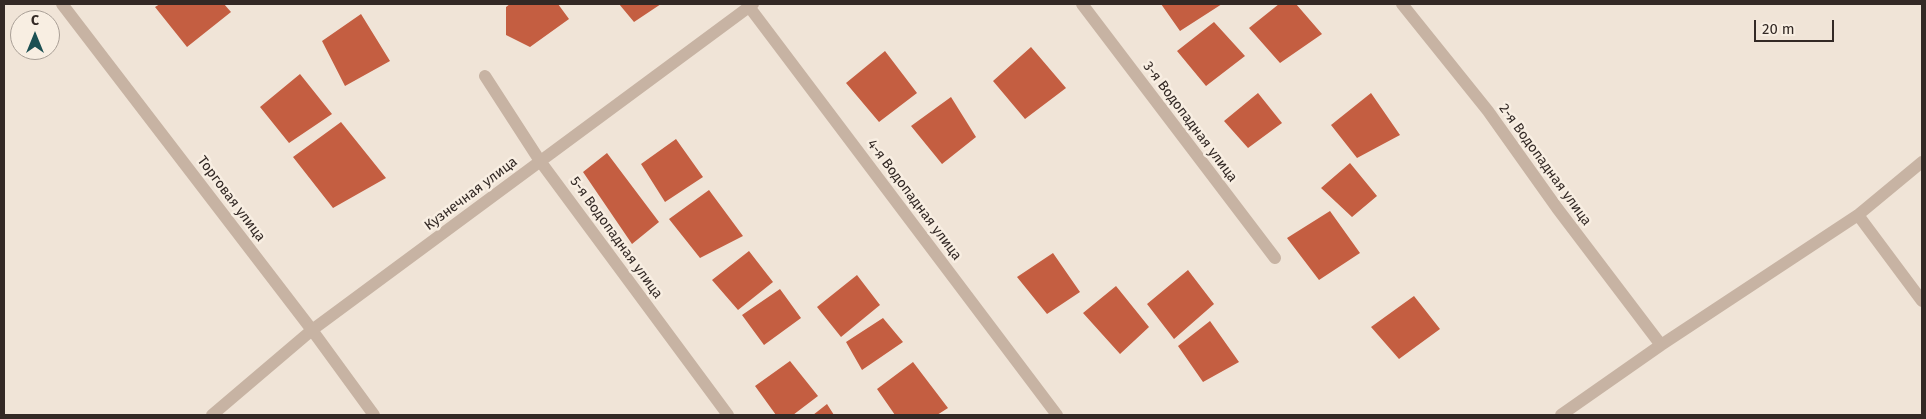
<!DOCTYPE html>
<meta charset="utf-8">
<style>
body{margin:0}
#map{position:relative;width:1926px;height:419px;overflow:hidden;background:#f0e4d7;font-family:"Fira Sans",sans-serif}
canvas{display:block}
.frame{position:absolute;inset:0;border:5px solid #332925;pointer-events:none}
.north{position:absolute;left:10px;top:10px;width:50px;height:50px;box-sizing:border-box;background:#f8eee2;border:1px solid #a99f96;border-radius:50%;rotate:0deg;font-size:14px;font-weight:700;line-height:20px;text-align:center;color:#332925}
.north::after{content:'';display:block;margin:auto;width:18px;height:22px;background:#1c5053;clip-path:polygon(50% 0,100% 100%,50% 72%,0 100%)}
.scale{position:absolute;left:1754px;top:20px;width:80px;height:22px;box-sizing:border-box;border:2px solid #332925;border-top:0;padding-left:6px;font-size:15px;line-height:18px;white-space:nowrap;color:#332925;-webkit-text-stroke:4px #f8eee2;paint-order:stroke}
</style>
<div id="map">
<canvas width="1926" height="419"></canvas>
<div class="frame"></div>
<div class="north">С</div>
<div class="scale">20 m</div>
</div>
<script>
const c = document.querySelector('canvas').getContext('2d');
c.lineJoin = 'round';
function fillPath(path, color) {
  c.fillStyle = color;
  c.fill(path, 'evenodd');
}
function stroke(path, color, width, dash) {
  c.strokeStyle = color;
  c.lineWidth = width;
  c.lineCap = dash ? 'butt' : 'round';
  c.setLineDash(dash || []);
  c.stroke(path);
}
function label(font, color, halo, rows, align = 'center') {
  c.font = font + ' "Fira Sans",sans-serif';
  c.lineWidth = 5;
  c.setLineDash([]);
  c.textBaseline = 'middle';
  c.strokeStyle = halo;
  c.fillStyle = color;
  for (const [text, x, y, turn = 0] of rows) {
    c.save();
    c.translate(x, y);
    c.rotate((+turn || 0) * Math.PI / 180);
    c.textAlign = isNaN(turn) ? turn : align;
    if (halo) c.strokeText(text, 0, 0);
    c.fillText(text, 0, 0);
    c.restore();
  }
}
fillPath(new Path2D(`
 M 160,4 L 224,4 L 231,12 L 187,47 L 155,7 Z
 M 510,4 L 558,4 L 569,19 L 530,47 L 506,35 L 506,7 Z
 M 619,4 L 661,4 L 634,22 Z
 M 1161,4 L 1222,4 L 1180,31 Z
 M 1279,4 L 1296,4 L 1322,34 L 1280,63 L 1249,28 Z
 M 361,14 L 390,61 L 345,86 L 322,41 Z
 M 1214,22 L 1245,56 L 1206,86 L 1177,51 Z
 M 1031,47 L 1066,88 L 1025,119 L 993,81 Z
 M 885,51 L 917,93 L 879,122 L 846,83 Z
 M 300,74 L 332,114 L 289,143 L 260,107 Z
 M 1258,93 L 1282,123 L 1248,148 L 1224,121 Z
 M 1371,93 L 1400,135 L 1357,158 L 1331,125 Z
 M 951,97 L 976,137 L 942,164 L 911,126 Z
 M 341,122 L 386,178 L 333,208 L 293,157 Z
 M 676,139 L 703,177 L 665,202 L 641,164 Z
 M 607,153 L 659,222 L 632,244 L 583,172 Z
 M 1350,163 L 1377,196 L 1352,217 L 1321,188 Z
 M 709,190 L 743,236 L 700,258 L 669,219 Z
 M 1330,211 L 1360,253 L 1319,280 L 1287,238 Z
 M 749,251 L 773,282 L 738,310 L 712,280 Z
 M 1053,253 L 1080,292 L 1047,314 L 1017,277 Z
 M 1188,270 L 1214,304 L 1174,339 L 1147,304 Z
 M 857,275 L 880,305 L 841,337 L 817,307 Z
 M 1116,286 L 1149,327 L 1120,354 L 1083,313 Z
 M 780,289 L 801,318 L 764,345 L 742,315 Z
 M 1414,296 L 1440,329 L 1399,359 L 1371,327 Z
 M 883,318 L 903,342 L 862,370 L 846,342 Z
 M 1210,321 L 1239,362 L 1203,382 L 1178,346 Z
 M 790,361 L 818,396 L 793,415 L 776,415 L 755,386 Z
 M 913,362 L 948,408 L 937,415 L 895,415 L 877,389 Z
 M 827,404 L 834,415 L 813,415 Z`), '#c45e41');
stroke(new Path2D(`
 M 62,4 L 312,330 L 374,415
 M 747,4 L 1057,415
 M 1082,4 L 1275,258
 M 1402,4 L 1488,111 L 1557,208 L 1661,345
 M 485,76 L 540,161 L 728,415
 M 1858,215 L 1922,301
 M 212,415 L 312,330 L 753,4
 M 1561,415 L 1661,345 L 1858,215 L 1922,162`), '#c7b3a3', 12);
label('14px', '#332925', '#f8eee2', [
 ["3-я Водопадная улица",1190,122,53],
 ["2-я Водопадная улица",1545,165,54],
 ["Кузнечная улица",471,194,-37],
 ["Торговая улица",231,199,53],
 ["4-я Водопадная улица",914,200,53],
 ["5-я Водопадная улица",616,238,54]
]);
</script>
